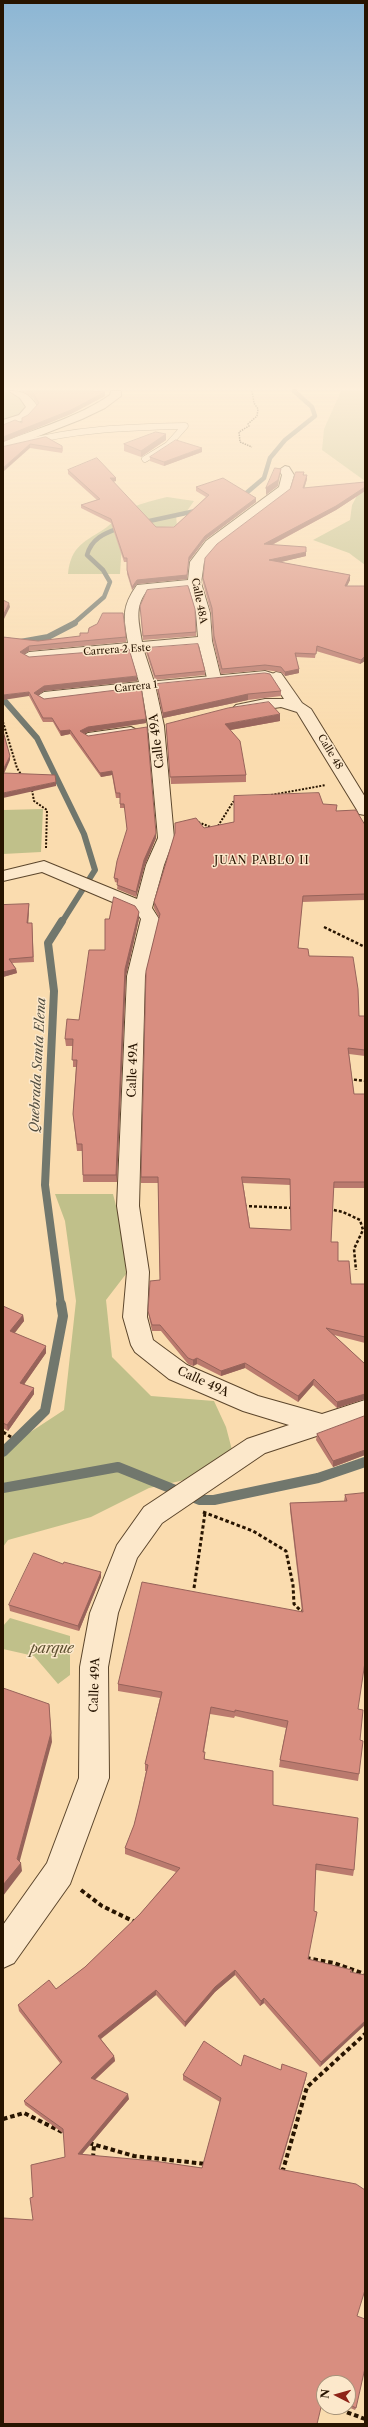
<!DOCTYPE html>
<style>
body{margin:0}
#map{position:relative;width:368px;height:2427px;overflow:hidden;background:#fadcaf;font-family:"Libre Caslon Text",serif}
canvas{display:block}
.frame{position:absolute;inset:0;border:4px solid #271400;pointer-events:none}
.north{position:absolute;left:316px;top:2375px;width:40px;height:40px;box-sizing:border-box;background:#fce8cb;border:1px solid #a7937a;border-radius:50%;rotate:276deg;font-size:11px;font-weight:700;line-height:16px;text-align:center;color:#271400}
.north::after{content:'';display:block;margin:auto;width:14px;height:18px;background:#8f2418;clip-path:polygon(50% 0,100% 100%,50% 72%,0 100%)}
</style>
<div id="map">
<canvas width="368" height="2427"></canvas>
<div class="frame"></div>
<div class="north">N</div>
</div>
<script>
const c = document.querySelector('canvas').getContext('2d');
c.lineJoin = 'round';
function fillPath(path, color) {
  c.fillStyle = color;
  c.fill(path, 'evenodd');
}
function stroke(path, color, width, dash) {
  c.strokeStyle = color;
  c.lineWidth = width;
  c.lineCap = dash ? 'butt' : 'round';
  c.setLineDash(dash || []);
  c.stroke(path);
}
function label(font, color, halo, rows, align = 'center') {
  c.font = font + ' "Libre Caslon Text",serif';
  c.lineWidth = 3;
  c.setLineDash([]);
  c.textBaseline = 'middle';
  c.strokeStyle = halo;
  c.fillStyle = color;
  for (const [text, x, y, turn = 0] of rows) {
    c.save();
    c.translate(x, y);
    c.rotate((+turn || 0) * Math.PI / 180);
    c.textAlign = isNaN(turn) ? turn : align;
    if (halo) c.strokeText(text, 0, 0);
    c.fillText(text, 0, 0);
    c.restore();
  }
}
fillPath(new Path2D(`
 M 3,391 C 12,391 20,397 25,405 L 24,411 L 12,418 L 3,420 Z
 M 341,391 L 365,391 L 365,481 L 322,450 L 324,429 Z
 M 365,481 L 365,565 L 349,553 L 313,540 L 350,520 L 352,505 Z
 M 167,497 L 194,501 L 187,511 L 176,515 L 177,526 L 146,528 L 122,544 L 120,574 L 68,574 C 71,545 85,542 107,527 C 115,521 122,511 131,508 C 142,503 155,500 167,497 Z
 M 43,809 L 41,852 L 3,854 L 3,810 Z
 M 55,1194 L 113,1194 L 124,1237 L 126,1274 L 106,1300 L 112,1357 L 151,1396 L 214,1401 L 226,1427 L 232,1450 L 189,1479 L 149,1488 L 91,1517 L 8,1540 L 3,1547 L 3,1450 L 64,1410 L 76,1301 L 65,1221 Z
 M 10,1618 L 70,1636 L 70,1675 L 58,1684 L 34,1656 L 3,1649 L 3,1626 Z`), '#c0c08a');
stroke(new Path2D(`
 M 238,497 L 244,495 L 264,478 L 270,458 L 285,440 L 315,416 L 312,407 L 294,391
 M 140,523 L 200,510
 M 73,624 L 104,597 L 110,582 L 103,570 L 87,555 C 92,537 106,533 122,527`), '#71776d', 4.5);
stroke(new Path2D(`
 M 3,645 L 48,637 L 75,623
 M 3,699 L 37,738 L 84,834 L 95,870 L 62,922`), '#71776d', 6);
stroke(new Path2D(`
 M 61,1305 L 45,1185 L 54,991 L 48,943 L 62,921`), '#71776d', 8);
stroke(new Path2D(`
 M 3,1452 L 45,1411 L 63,1316 L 61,1304
 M 3,1488 L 118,1467 L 200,1500 L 214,1500 L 318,1478 L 365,1462`), '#71776d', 10);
const service = new Path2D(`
 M 20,444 C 74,429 129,427 185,426 L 168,445 L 145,459`);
const pedestrian = new Path2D(`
 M 265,671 L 281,676 L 276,679 L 265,677 L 148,688 L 143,685 L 148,682 Z
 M 131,727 L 137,730 L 135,732 L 88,739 L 82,736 L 88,733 Z`);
const minor = new Path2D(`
 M 9,391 C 24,391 29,394 38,407 L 27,419 L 3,427 L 3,420 L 19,415 L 26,407 L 20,398 Z
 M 111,391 L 121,391 L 121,396 L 105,408 L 82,419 L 3,450 L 3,442 C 39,428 78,417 110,395 Z
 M 285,466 L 289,467 L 294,475 L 289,492 L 216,547 L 204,562 L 201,583 L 210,613 L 212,641 L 221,678 L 219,681 L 209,681 L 207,678 L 199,646 L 144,651 L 155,685 L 164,726 L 174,838 L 164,865 L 152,908 L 159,919 L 145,976 L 139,1206 L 149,1272 L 147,1317 L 153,1340 L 187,1365 L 258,1396 L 322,1414 L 365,1400 L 365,1420 L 265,1453 L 162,1523 L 137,1558 L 118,1613 L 108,1667 L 109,1778 L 70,1884 L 14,1963 L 3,1968 L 3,1925 L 47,1863 L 79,1778 L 80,1667 L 90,1613 L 117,1545 L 144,1507 L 247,1439 L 289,1425 L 243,1411 L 169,1379 L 135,1352 L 131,1345 L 123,1317 L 127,1272 L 117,1206 L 127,976 L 141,919 L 136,912 L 42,872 L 3,881 L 3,871 L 44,861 L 137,899 L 146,865 L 158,838 L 148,726 L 142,690 L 44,702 L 36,697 L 44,692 L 139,682 L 130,652 L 29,660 L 22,656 L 29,652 L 128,643 C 124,617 121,608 137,585 L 188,580 L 190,562 L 206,541 L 279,487 L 282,475 L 279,470 ZM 189,588 L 196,613 L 198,637 L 142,642 C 139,623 134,608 146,592 Z
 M 276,672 L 281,673 L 302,703 L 311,709 L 365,797 L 365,815 L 359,814 L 357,810 L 297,712 L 281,707 L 241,713 L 233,708 L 236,705 L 265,699 L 284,699 L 269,676 Z`);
stroke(service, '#5c462c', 7);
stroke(pedestrian, '#5c462c', 2);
stroke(minor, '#5c462c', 2);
stroke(new Path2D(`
 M 252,391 L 254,403 L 258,409 L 257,416 L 248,424 L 249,426 L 239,432 L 240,442 L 252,447`), '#271400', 1.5, [1.5, 1]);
stroke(new Path2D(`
 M 3,722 L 17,768 L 22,776
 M 32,790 L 34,801 L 47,810 L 46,848
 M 271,795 L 326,785
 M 195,821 L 213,828
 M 218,826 L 233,802 L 237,801`), '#271400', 2, [2, 1.5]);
stroke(new Path2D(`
 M 324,927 L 365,947
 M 349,1079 L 365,1081
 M 244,1206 L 292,1208
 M 329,1209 L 343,1212 L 360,1220 L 363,1230 L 354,1249 L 356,1270`), '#271400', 2.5, [3, 2]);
stroke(new Path2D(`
 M 3,1432 L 11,1437
 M 203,1512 L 253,1531 L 286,1551 L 293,1585 L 294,1604 L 301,1611 L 305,1611
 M 194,1588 L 205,1513`), '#271400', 3, [3.5, 2.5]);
stroke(new Path2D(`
 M 81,1890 L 102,1906 L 135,1922
 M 306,1958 L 334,1963 L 365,1974
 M 3,2119 L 24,2113 L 64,2133
 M 89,2143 L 134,2156 L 206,2164
 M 93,2158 L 94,2145
 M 281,2170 L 283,2170 L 307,2087 L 365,2034
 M 333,2407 L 365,2419`), '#271400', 4, [4.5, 3]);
stroke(service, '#fce8cb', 6);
fillPath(pedestrian, '#fce8cb');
fillPath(minor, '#fce8cb');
fillPath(new Path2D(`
 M 22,391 L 92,391 L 105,396 L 71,414 L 3,442 L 3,425 L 22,423 L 37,405 L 33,398 Z
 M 166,434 L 166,440 L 141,457 L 124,451 L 124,444 Z
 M 46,437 L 62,446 L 63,450 L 62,453 L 30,448 L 3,447 Z
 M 202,452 L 164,466 L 150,461 L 150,457 Z
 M 68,470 L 116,478 L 116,481 L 113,482 L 156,527 L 174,527 L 206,497 L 196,491 L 196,487 L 256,498 L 256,502 L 205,540 L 189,561 L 187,579 L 137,584 L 132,590 L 127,574 L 127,562 L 124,562 L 111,523 L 81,508 L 81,505 L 97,500 L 68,474 Z
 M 304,472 L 304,475 L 307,479 L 304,488 L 365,482 L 365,491 L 336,510 L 272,545 L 306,556 L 280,562 L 350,575 L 350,580 L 347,586 L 365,661 L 360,664 L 316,651 L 315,658 L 296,657 L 299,669 L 299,673 L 285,676 L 281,672 L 265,670 L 221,674 L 213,641 L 211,613 L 203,583 L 203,578 L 290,489 Z
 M 140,606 L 196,632 L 196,636 L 143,640 Z
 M 3,637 L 38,641 L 126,637 L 126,642 L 29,651 L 24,654 L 29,657 L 137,681 L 44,691 L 38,695 L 44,699 L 146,723 L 88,732 L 84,734 L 88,736 L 156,838 L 145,865 L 136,897 L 117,889 L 118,883 L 115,882 L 114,878 L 127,830 L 125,808 L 120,808 L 120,798 L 116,798 L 112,775 L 101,777 L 70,734 L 61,736 L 53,722 L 43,722 L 29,696 Z
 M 146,648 L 205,671 L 205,675 L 155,680 L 146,652 Z
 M 157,684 L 281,691 L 281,696 L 248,700 L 163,718 L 157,689 Z
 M 280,721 L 230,730 L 246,775 L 246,782 L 171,784 L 166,724 Z
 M 323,804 L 336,811 L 365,825 L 365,900 L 302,902 L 298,948 L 309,956 L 359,1016 L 365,1016 L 365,1056 L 349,1054 L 354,1094 L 365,1094 L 365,1188 L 333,1188 L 331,1242 L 338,1261 L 351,1284 L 365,1284 L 365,1343 L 334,1335 L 365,1364 L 365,1399 L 337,1408 L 313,1385 L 298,1402 L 245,1368 L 221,1376 L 197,1364 L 193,1366 L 188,1364 L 161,1331 L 152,1331 L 149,1317 L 148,1311 L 160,1280 L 158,1183 L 141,1183 L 141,1177 L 159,918 L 154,908 L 154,902 L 175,834 L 175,823 L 204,828 ZM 243,1183 L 290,1185 L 291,1230 L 250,1228 Z
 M 29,904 L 29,908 L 28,923 L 32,923 L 34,962 L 12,963 L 16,969 L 17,973 L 3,977 L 3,905 Z
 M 139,919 L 126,976 L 117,1182 L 83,1182 L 82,1151 L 77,1151 L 73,1114 L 76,1067 L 73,1067 L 73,1046 L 66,1046 L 65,1039 L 79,1020 L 105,950 Z
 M 3,1306 L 23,1315 L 24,1321 L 14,1333 L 46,1353 L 24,1384 L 34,1394 L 8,1431 L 3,1428 Z
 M 365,1416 L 365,1455 L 333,1467 L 316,1440 L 317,1434 Z
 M 365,1493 L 358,1709 L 360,1740 L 359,1774 L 358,1781 L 279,1767 L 280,1760 L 286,1728 L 235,1716 L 234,1718 L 210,1714 L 204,1752 L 205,1759 L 273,1805 L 354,1870 L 353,1876 L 316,1870 L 308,1959 L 352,1970 L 320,2067 L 264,2003 L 260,2006 L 235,1975 L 215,1992 L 185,2027 L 156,1995 L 101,2039 L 114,2056 L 115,2061 L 95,2080 L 129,2099 L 82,2154 L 202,2168 L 220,2102 L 183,2080 L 183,2075 L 241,2066 L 281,2070 L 306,2078 L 280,2169 L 357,2316 L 356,2408 L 355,2410 L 348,2407 L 348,2383 L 324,2383 L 33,2220 L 33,2197 L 65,2157 L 64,2134 L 25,2105 L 24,2101 L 60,2063 L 19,2011 L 18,2005 L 56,1989 L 85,1967 L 140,1914 L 176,1872 L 125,1854 L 125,1848 L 134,1825 L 139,1805 L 146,1771 L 145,1771 L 145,1764 L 160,1698 L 118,1691 L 118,1684 L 302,1612 L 290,1510 L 290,1503 L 344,1501 L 345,1495 Z
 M 63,1564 L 101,1572 L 101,1577 L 79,1631 L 10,1611 L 9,1605 Z`), '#ba7a6e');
fillPath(new Path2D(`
 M 105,392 L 105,396 L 71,414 L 3,442 L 3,437 Z
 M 166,434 L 166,440 L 141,457 L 141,451 Z
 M 30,444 L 30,448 L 3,472 L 3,468 Z
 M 202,448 L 202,452 L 164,466 L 164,462 Z
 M 281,469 L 280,475 L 278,486 L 266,495 L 266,488 Z
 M 307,475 L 307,479 L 303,493 L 303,488 Z
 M 110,478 L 116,478 L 116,481 L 110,482 Z
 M 365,487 L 365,491 L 336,510 L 264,549 L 264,544 Z
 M 256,498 L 256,502 L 205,540 L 189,561 L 187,579 L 137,584 L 132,590 L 132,587 L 137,580 L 189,557 L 205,536 Z
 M 306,552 L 306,556 L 269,565 L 269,560 Z
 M 350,575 L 350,580 L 345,590 L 345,586 Z
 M 9,603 L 10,607 L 3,621 L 3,616 Z
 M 29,646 L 29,651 L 21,657 L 20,652 Z
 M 365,656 L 365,661 L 360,664 L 361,660 Z
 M 299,669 L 299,673 L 285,676 L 285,672 Z
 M 137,676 L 137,681 L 44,691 L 35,698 L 34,693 L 44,686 Z
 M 29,692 L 29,696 L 3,700 L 3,695 Z
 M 248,694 L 248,700 L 163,718 L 163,713 Z
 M 280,714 L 280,721 L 225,731 L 225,724 Z
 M 146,719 L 146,723 L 88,732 L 81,735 L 80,731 L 88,727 Z
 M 70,730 L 70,734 L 61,736 L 60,731 Z
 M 10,756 L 10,760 L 3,776 L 3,770 Z
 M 112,771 L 112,775 L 101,777 L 100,773 Z
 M 56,782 L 56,786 L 3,798 L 3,793 Z
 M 156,833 L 156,838 L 145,865 L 136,897 L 136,892 L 144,860 Z
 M 29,904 L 29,908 L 28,928 L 27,923 Z
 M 139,912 L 139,919 L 126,976 L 117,1182 L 116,1175 L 125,969 Z
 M 16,969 L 17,973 L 3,977 L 3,972 Z
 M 23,1315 L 24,1321 L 11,1338 L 10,1331 Z
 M 46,1346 L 46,1353 L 21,1389 L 20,1383 Z
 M 197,1358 L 197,1364 L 193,1366 L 193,1360 Z
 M 245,1363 L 245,1368 L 221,1376 L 221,1371 Z
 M 314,1379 L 313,1385 L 298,1402 L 298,1396 Z
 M 34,1388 L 34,1394 L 8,1431 L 7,1425 Z
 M 365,1394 L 365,1399 L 337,1408 L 337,1402 Z
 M 365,1450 L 365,1455 L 333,1467 L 333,1461 Z
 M 101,1572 L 101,1577 L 79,1631 L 78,1626 Z
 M 49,1704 L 52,1742 L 19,1864 L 21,1863 L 22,1871 L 3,1896 L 3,1885 L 17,1859 Z
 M 235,1970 L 235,1975 L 215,1992 L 185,2027 L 185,2022 L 215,1987 Z
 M 156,1990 L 156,1995 L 98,2041 L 98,2036 Z
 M 264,1998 L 264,2003 L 260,2006 L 261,2001 Z
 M 365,2021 L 365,2025 L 320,2067 L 321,2062 Z
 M 114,2056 L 115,2061 L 91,2083 L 91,2078 Z
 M 307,2073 L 306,2078 L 278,2174 L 279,2169 Z
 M 128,2094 L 129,2099 L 79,2158 L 78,2154 Z`), '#97635a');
const building = new Path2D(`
 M 28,391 L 92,391 L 105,392 L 71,410 L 3,437 L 3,425 L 15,420 L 22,423 L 22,418 L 28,415 L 39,403 L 33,393 Z
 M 156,432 L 166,434 L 141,451 L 124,444 Z
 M 46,437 L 62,446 L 62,449 L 30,444 L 3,468 L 3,447 Z
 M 176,440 L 202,448 L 164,462 L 150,457 Z
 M 97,458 L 116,478 L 110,478 L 156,527 L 174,527 L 209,495 L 196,487 L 223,478 L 256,498 L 205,536 L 189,557 L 187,575 L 137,580 L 132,587 L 127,570 L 127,558 L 124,558 L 111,519 L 81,505 L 100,499 L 68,470 Z
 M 275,468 L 281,469 L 278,480 L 266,488 Z
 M 296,472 L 304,472 L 303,475 L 307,475 L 303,488 L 365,482 L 365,487 L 336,506 L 264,544 L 306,547 L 306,552 L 269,560 L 350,575 L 345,586 L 365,586 L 365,656 L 361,660 L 317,646 L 316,654 L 295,653 L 299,669 L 285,672 L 281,667 L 265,665 L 222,669 L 214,636 L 212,608 L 203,578 L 205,558 L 217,544 L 290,489 Z
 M 188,586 L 195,609 L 196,632 L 143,636 L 140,606 L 147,590 Z
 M 3,600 L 9,603 L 3,616 Z
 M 103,613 L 123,613 L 126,637 L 29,646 L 20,652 L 29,657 L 129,649 L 137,676 L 44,686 L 34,693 L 44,699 L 141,687 L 146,719 L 88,727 L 80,731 L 88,736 L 147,727 L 156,833 L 144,860 L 136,892 L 117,885 L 118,879 L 114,878 L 117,861 L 127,829 L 124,804 L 120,804 L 120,793 L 116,793 L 112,771 L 100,773 L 70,730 L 60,731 L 52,718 L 43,718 L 29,692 L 3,695 L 3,637 L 38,641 L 80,636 L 80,633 L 88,633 L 89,628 L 97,624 Z
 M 198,644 L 205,671 L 155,676 L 146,648 Z
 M 265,673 L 270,674 L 281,691 L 248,694 L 163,713 L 157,684 Z
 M 269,702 L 280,714 L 225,724 L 240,741 L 246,775 L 170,777 L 166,724 L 228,708 Z
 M 3,731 L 10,756 L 3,770 Z
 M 3,773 L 55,775 L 56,782 L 3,793 Z
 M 319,793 L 323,804 L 337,805 L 336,811 L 356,810 L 365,825 L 365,894 L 303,896 L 298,948 L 308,949 L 309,956 L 353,957 L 358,989 L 359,1016 L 365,1016 L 365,1050 L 348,1048 L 354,1094 L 365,1094 L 365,1182 L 334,1182 L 331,1242 L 338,1242 L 338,1261 L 349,1261 L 351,1284 L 365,1284 L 365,1337 L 326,1328 L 365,1364 L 365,1394 L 337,1402 L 314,1379 L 298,1396 L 245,1363 L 221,1371 L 197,1358 L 193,1360 L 188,1358 L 160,1325 L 152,1325 L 148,1311 L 150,1281 L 160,1280 L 158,1177 L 141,1177 L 146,971 L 160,914 L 154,902 L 175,833 L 175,823 L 196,818 L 204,828 L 234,822 L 234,796 ZM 242,1177 L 290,1179 L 291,1230 L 250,1228 Z
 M 114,897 L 135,906 L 139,912 L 125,969 L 116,1175 L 83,1175 L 82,1144 L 77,1144 L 73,1114 L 77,1060 L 72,1060 L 73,1039 L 65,1039 L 67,1019 L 79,1020 L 89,950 L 105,950 L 105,919 L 109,919 Z
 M 29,904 L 27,923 L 32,923 L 33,957 L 9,959 L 16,969 L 3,972 L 3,905 Z
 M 3,1306 L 23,1315 L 10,1331 L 46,1346 L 20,1383 L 34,1388 L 7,1425 L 3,1423 Z
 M 365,1416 L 365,1450 L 333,1461 L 317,1434 Z
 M 365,1493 L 365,1662 L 358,1709 L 363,1710 L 360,1740 L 363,1741 L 359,1774 L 280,1760 L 288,1721 L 235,1710 L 235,1712 L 211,1707 L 203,1752 L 205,1752 L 204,1759 L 273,1771 L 273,1805 L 358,1818 L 354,1870 L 316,1864 L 314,1911 L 317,1912 L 308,1959 L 352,1970 L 350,1972 L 365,1975 L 365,2021 L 321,2062 L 264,1998 L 261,2001 L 235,1970 L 215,1987 L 185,2022 L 156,1990 L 98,2036 L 114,2056 L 91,2078 L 128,2094 L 78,2154 L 154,2161 L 202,2168 L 221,2098 L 183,2075 L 204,2041 L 241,2066 L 244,2055 L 281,2070 L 282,2064 L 307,2073 L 279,2169 L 356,2184 L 365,2190 L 365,2290 L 357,2316 L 365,2319 L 365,2368 L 356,2408 L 348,2404 L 348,2383 L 324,2383 L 324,2395 L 317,2424 L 3,2424 L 3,2218 L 33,2220 L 30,2198 L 33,2197 L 31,2165 L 65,2157 L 63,2129 L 24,2101 L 62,2062 L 18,2005 L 49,1980 L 56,1989 L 85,1967 L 140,1914 L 180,1868 L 125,1848 L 134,1825 L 139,1805 L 148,1765 L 145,1764 L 162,1692 L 118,1684 L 142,1582 L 303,1612 L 290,1503 L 347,1501 L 345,1495 Z
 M 34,1553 L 63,1564 L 64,1562 L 101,1572 L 78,1626 L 9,1605 Z
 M 3,1688 L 49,1704 L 51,1733 L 17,1859 L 21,1863 L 3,1885 Z`);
fillPath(building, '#d88e80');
stroke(building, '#97635a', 1);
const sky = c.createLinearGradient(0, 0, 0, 731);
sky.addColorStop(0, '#8cb6d4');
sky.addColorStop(0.53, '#fdefdb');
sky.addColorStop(1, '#fdefdb00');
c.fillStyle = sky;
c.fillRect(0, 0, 368, 731);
label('10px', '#271400', '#fce8cb', [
 ["Calle 48A",199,601,79],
 ["Carrera 2 Este",117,650,-4],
 ["Carrera 1",136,687,-6],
 ["Calle 48",330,752,59]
]);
c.letterSpacing = '1px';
label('11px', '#271400', '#fce8cb', [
 ["JUAN PABLO II",262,861]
]);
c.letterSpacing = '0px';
label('12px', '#271400', '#fce8cb', [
 ["Calle 49A",157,741,-97],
 ["Calle 49A",133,1070,-88],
 ["Calle 49A",203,1382,25],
 ["Calle 49A",95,1685,-88]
]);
label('italic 13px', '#524e40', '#fce8cb', [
 ["Quebrada Santa Elena",38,1065,-87]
]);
label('italic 14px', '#5d5030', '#fce8cb', [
 ["parque",52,1649]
]);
</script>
